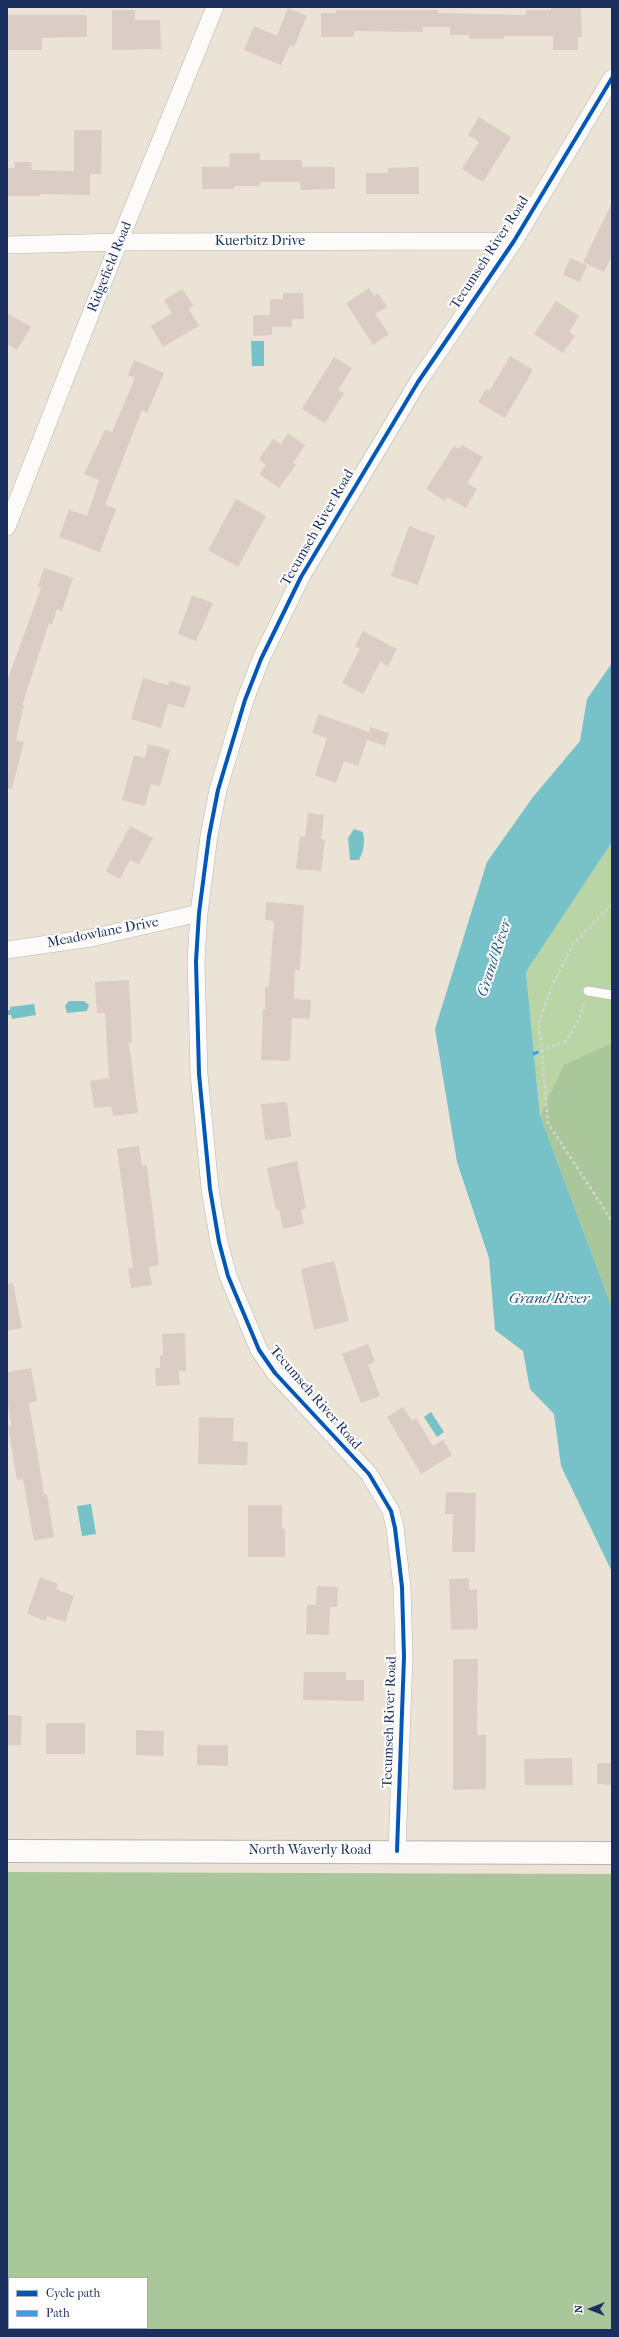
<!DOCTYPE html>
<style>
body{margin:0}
#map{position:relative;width:619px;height:2337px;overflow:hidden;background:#ebe3d5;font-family:"IM FELL French Canon",serif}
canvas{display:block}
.frame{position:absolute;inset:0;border:8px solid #1b2f5e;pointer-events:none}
.legend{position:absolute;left:8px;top:2277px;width:140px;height:52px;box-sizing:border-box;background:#fff;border:1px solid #a4acbf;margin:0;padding:5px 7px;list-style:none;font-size:12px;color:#1b2f5e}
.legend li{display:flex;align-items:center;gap:8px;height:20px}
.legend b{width:20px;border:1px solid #a4acbf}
.north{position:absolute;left:571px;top:2289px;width:40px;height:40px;-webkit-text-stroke:3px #fff;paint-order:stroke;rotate:270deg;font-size:11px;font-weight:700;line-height:16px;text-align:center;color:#1b2f5e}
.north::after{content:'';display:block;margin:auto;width:14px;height:18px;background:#1b2f5e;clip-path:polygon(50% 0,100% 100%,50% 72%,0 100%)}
</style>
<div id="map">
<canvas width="619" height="2337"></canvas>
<div class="frame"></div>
<ul class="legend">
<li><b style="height:5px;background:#0057b8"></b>Cycle path</li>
<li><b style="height:5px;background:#3b9de6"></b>Path</li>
</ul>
<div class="north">N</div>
</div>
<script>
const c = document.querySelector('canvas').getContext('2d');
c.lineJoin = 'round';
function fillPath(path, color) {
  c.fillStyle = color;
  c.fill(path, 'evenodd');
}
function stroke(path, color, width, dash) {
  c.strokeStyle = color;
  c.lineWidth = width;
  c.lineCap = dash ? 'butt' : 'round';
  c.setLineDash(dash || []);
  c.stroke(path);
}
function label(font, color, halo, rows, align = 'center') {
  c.font = font + ' "IM FELL French Canon",serif';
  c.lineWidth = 4;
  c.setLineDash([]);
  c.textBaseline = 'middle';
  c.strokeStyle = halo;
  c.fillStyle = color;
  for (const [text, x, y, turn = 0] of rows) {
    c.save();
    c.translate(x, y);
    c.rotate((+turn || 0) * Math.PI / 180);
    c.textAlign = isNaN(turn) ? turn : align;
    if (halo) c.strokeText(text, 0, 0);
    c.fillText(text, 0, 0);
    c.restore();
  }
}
fillPath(new Path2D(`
 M 612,842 L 612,1308 L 540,1116 L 526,972 Z`), '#bad5a5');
fillPath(new Path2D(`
 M 612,1043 L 612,1308 L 540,1116 L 564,1065 Z
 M 7,1872 L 612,1874 L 612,2330 L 7,2330 ZM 9,2278 L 147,2278 L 147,2328 L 9,2328 Z`), '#aac69b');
fillPath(new Path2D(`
 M 251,341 L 264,341 L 264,366 L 252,366 Z
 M 612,663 L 612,842 L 526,972 L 540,1116 L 612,1308 L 612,1572 L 561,1466 L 554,1414 L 530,1389 L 523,1351 L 495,1330 L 489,1258 L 457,1162 L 435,1029 L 487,862 L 533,797 L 580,741 L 587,699 Z
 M 354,829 L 363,832 C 365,843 364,850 359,860 L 350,860 L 348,838 Z
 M 69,1001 L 84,1001 L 89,1005 L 87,1011 L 67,1013 L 65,1006 Z
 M 34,1004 L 36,1015 L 12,1019 L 11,1015 L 8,1015 L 7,1010 L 10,1010 L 10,1007 Z
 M 431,1412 L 444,1432 L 437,1437 L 424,1417 Z
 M 91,1504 L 96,1534 L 82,1536 L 77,1506 Z`), '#77c1c8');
fillPath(new Path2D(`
 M 551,7 L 581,7 L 582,37 L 578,37 L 578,50 L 553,50 L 553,36 L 504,36 L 504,39 L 469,39 L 469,35 L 450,35 L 450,27 L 423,27 L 423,32 L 354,31 L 354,37 L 321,37 L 321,13 L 336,13 L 336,10 L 438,10 L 438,13 L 526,15 L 526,10 L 551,10 Z
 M 288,8 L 307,16 L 294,47 L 290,45 L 281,65 L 244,50 L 254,26 L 277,36 Z
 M 112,10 L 135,10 L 135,20 L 160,20 L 161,49 L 112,50 Z
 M 7,15 L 87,15 L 87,37 L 42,38 L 42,50 L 8,50 Z
 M 479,117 L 511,137 L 483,182 L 462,169 L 479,142 L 468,135 Z
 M 74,130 L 102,130 L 101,174 L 90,174 L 90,195 L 40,194 L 40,196 L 7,196 L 7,168 L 15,168 L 14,162 L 31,162 L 32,170 L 74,171 Z
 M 230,153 L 260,153 L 260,160 L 302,160 L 302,167 L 335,167 L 335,189 L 301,190 L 300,182 L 260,182 L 260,186 L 234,186 L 234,189 L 202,189 L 202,167 L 229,167 Z
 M 419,167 L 419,194 L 366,194 L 366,173 L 388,173 L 388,168 Z
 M 612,203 L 612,255 L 604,272 L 583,262 Z
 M 570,258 L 587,265 L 580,282 L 563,275 Z
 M 369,288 L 374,296 L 378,293 L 387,307 L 375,314 L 389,334 L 373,345 L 346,303 Z
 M 182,289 L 193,305 L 189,309 L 199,326 L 163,347 L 151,326 L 172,313 L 164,300 Z
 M 283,293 L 303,293 L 304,319 L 292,319 L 292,327 L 272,327 L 272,335 L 253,336 L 253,315 L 270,315 L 270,299 L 283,299 Z
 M 556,301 L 579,316 L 569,332 L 575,336 L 563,353 L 534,334 Z
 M 7,313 L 31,327 L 17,350 L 7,344 Z
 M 510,356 L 533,370 L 505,418 L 478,402 L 486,389 L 490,390 Z
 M 334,357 L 352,368 L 338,390 L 344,393 L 325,423 L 302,409 Z
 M 134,360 L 164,373 L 147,413 L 142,410 L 105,505 L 116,509 L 100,552 L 59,537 L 69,510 L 87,516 L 99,480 L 84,474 L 105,430 L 112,432 L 135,378 L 128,375 Z
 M 288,433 L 305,445 L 293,463 L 296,465 L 279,488 L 259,474 L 266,465 L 259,459 L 273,439 L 281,444 Z
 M 462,445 L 483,457 L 467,483 L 477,489 L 466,508 L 447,497 L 445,501 L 426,489 L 454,446 L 459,449 Z
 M 236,499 L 266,516 L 238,567 L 208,550 Z
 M 409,526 L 435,536 L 418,585 L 391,576 Z
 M 44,568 L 73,578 L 62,611 L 57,609 L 52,624 L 49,623 L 22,705 L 24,705 L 16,740 L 24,742 L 12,789 L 7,789 L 7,681 L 41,588 L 38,586 Z
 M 192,595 L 213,603 L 196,641 L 178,634 Z
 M 363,631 L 397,649 L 388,666 L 380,662 L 363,694 L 342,683 L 360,649 L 355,646 Z
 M 143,678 L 168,685 L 170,681 L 191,687 L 184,708 L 168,704 L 161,728 L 131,719 Z
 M 319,714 L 369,732 L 370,727 L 389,733 L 385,746 L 367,740 L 358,766 L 344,761 L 336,783 L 315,775 L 327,738 L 312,733 Z
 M 148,744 L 170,750 L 160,786 L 151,784 L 145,806 L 122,800 L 134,755 L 145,758 Z
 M 308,813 L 324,815 L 321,839 L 325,840 L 321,871 L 296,869 L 300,836 L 305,837 Z
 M 130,826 L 153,838 L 139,864 L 130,860 L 120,879 L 106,871 Z
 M 266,902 L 304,905 L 300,970 L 295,970 L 294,999 L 311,1000 L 310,1019 L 292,1018 L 290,1061 L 261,1060 L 263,1009 L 265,1009 L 265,987 L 269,987 L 274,921 L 265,920 Z
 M 129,980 L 132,1042 L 129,1043 L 138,1113 L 113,1116 L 111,1106 L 94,1108 L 90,1081 L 109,1078 L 105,1013 L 97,1013 L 95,982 Z
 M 287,1102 L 291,1137 L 265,1140 L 261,1104 Z
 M 139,1146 L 142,1166 L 147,1165 L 159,1265 L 149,1267 L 152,1285 L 131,1288 L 128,1268 L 133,1268 L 117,1149 Z
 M 297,1161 L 306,1208 L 301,1210 L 304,1224 L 283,1229 L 279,1209 L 276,1210 L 267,1168 Z
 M 334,1261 L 349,1321 L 314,1330 L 301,1269 Z
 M 13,1283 L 22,1328 L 7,1331 L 7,1284 Z
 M 185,1333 L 186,1371 L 179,1371 L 180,1385 L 156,1386 L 155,1368 L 160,1368 L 160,1355 L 163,1355 L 162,1334 Z
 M 368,1344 L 375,1362 L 368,1365 L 380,1396 L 361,1403 L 342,1354 Z
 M 31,1368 L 37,1401 L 29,1403 L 44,1494 L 47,1494 L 54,1537 L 34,1541 L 23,1479 L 17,1480 L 8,1426 L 11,1425 L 7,1398 L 7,1372 Z
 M 403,1407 L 412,1421 L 416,1418 L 433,1446 L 443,1440 L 452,1455 L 421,1474 L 387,1417 Z
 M 199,1417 L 234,1418 L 233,1441 L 248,1442 L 247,1465 L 198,1464 Z
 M 446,1492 L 476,1493 L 475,1552 L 452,1552 L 453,1514 L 445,1514 Z
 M 248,1505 L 282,1505 L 282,1528 L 285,1529 L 285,1557 L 248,1557 Z
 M 40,1577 L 58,1584 L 56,1589 L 74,1596 L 65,1622 L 47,1616 L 46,1621 L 27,1614 Z
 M 469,1578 L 469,1590 L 477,1589 L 478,1629 L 451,1630 L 449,1579 Z
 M 317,1586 L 338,1587 L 337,1607 L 330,1607 L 329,1635 L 306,1634 L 307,1605 L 316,1605 Z
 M 453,1659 L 478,1659 L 477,1735 L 486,1735 L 486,1789 L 453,1790 Z
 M 304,1672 L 346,1672 L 346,1680 L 364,1680 L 364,1701 L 303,1700 Z
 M 7,1715 L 22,1716 L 21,1745 L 7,1745 Z
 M 46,1723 L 85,1723 L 85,1754 L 46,1754 Z
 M 136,1730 L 164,1731 L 163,1756 L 136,1755 Z
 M 197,1745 L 228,1745 L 228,1766 L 197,1765 Z
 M 572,1758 L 573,1785 L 525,1785 L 524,1759 Z
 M 597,1763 L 612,1763 L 612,1785 L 597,1784 Z`), '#dcccc6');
const service = new Path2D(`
 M 588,991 L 612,995`);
const minor = new Path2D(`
 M 7,245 L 119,242 L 514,241
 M 7,527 L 119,242 L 215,7
 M 7,950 L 91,938 L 199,913
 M 397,1851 L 404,1657 L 402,1587 L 395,1528 L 391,1511 L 369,1474 L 275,1373 L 259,1350 L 228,1276 L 219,1242 L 210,1189 L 199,1074 L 196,961 L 199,913 L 209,836 L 218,790 L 245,700 L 261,659 L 301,577 L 418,382 L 514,241 L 612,78`);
const secondary = new Path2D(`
 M 7,1851 L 612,1853`);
stroke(service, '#b7b4b0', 10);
stroke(minor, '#b7b4b0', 18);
stroke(secondary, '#b7b4b0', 24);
stroke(new Path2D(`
 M 612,905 L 573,944 L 552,986 L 539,1021 L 548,1123 L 612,1221
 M 541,1051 L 566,1041 L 579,1020 L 585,1001`), '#d5d4d3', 2.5, [3, 3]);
stroke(service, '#fcfbf9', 9);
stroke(minor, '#fcfbf9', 17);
stroke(secondary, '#fcfbf9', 22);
stroke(new Path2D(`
 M 533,1054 L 541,1051`), '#3b9de6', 3, [6, 3]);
stroke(new Path2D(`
 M 397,1851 L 404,1657 L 402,1587 L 395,1528 L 391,1511 L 369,1474 L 275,1373 L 259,1350 L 228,1276 L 219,1242 L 210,1189 L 199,1074 L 196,961 L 199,913 L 209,836 L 218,790 L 245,700 L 261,659 L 301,577 L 418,382 L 514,241 L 612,78`), '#0057b8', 4);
label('14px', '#1b2f5e', '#fff', [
 ["Kuerbitz Drive",260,242],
 ["Tecumseh River Road",490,253,-57],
 ["Ridgefield Road",110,267,-68],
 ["Tecumseh River Road",318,528,-60],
 ["Meadowlane Drive",103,933,-11],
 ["Tecumseh River Road",315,1398,49],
 ["Tecumseh River Road",390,1722,-88],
 ["North Waverly Road",310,1851]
]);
label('italic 15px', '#2a5d81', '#fff', [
 ["Grand River",495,958,-72],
 ["Grand River",549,1299]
]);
</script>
